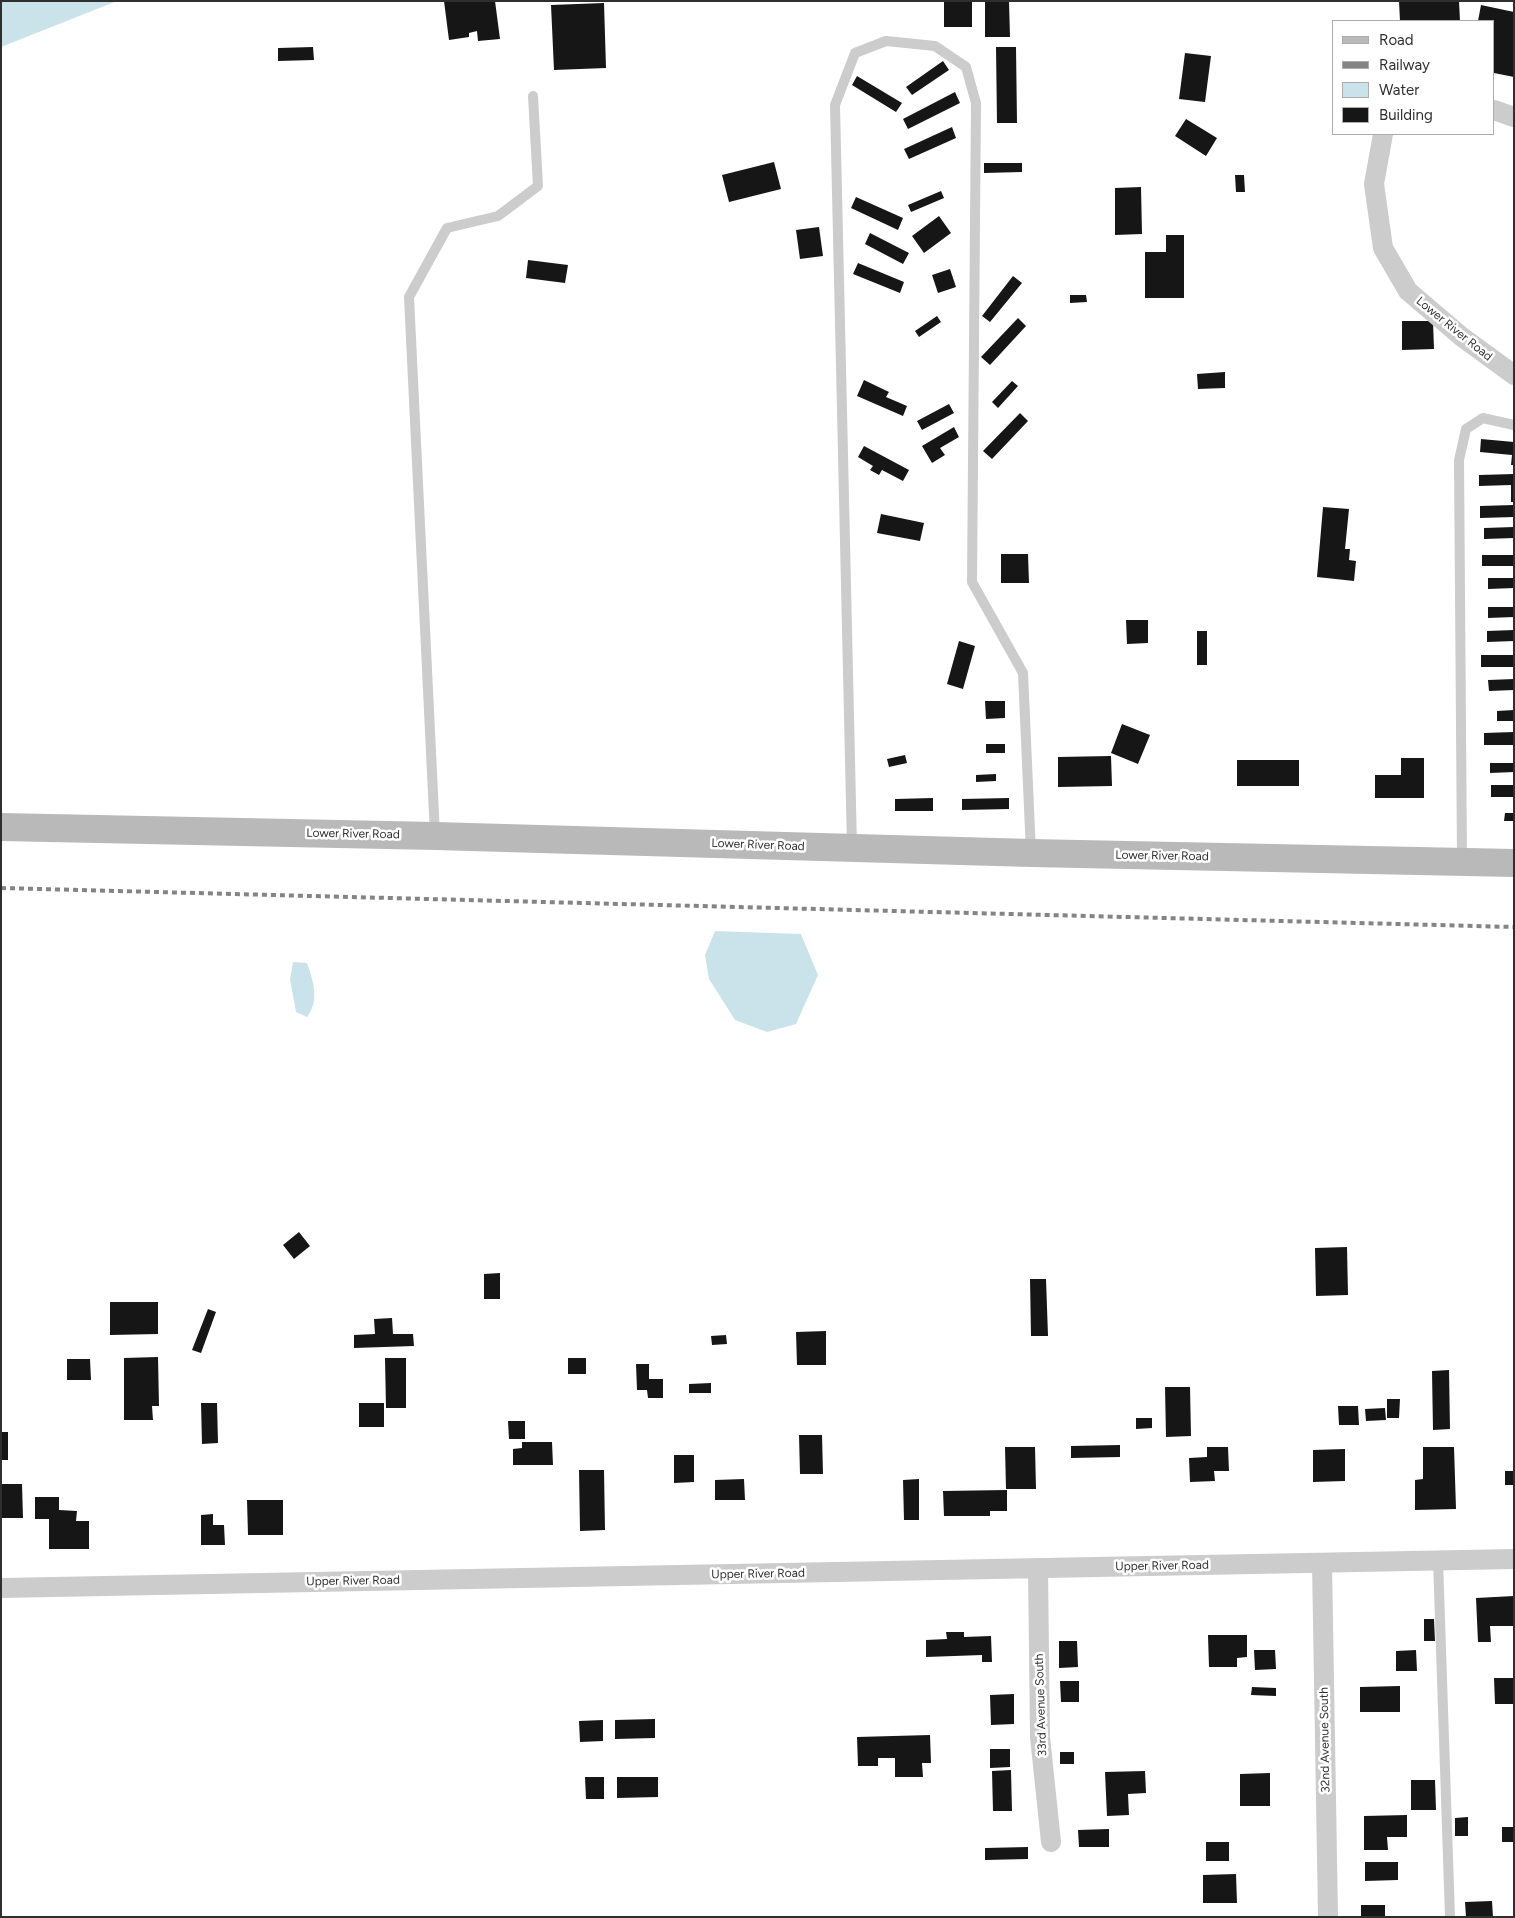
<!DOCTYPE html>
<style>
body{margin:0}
#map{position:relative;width:1515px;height:1918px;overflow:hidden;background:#fff;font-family:Figtree,sans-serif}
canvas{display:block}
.frame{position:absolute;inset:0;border:2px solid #2f2f2f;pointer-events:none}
.legend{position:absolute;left:1332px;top:20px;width:162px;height:115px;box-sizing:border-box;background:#fff;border:1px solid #acacac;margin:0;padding:6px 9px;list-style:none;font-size:15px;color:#2f2f2f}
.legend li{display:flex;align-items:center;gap:10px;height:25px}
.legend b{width:25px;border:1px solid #acacac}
</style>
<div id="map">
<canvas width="1515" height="1918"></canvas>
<div class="frame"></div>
<ul class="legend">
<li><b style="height:6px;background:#b9b9b9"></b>Road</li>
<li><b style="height:6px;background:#848484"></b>Railway</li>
<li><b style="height:14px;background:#cae3eb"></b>Water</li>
<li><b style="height:14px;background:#161616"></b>Building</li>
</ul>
</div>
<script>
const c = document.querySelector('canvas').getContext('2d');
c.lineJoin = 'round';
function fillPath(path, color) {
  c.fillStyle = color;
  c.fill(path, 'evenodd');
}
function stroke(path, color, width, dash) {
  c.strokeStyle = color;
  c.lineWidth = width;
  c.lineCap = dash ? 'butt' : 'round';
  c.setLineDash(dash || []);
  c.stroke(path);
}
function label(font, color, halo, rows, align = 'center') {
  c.font = font + ' Figtree,sans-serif';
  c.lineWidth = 5;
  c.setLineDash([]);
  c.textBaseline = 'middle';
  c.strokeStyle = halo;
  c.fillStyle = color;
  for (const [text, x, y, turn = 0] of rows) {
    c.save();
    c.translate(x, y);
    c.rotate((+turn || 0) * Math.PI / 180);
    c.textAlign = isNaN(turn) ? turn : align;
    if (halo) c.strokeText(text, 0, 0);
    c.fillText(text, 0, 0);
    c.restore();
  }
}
fillPath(new Path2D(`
 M 1,1 L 117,1 L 1,47 Z
 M 715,931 L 801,934 L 818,975 L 796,1024 L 767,1032 L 735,1020 L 709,979 L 705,955 Z
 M 293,962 L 307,963 C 313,980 320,1001 307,1017 L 296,1012 L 290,979 Z`), '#cae3eb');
fillPath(new Path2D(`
 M 444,1 L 495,1 L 500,39 L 478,41 L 477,31 L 469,33 L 469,37 L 449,40 Z
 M 944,1 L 972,1 L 972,27 L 944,27 Z
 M 985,1 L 1009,1 L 1010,37 L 985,37 Z
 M 1399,1 L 1459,1 L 1460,21 L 1400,21 Z
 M 604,3 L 606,68 L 554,70 L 551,5 Z
 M 1481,5 L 1514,12 L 1514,77 L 1494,73 L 1494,21 L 1478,21 Z
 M 313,47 L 314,60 L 278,61 L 278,48 Z
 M 996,47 L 1016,47 L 1017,123 L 997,123 Z
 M 1185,53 L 1211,56 L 1205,102 L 1179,99 Z
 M 943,61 L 949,70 L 912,95 L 906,87 Z
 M 857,76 L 902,103 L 896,112 L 852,85 Z
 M 955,92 L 960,103 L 908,129 L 903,119 Z
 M 1186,119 L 1217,138 L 1206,156 L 1175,136 Z
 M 952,127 L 956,138 L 909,159 L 904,149 Z
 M 774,162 L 781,189 L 729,202 L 722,175 Z
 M 984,163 L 1022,163 L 1022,172 L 984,173 Z
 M 1235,175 L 1244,175 L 1245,192 L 1236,192 Z
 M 1141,187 L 1142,234 L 1115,235 L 1115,188 Z
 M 941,191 L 944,198 L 911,212 L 908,205 Z
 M 856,197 L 903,218 L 898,230 L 851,208 Z
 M 939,216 L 951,233 L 924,253 L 912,236 Z
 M 819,227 L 823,256 L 800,259 L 796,230 Z
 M 870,233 L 909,253 L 903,264 L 865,244 Z
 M 1166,235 L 1184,235 L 1184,298 L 1145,298 L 1145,252 L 1166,252 Z
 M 528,260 L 568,265 L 565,283 L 526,278 Z
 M 858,263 L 904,282 L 900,293 L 853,274 Z
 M 950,269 L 956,287 L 938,293 L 932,275 Z
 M 1013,276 L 1022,283 L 990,322 L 982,316 Z
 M 1070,295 L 1086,295 L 1087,302 L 1070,303 Z
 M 937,316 L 941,322 L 919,337 L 915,331 Z
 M 1018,318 L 1026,326 L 990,365 L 981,357 Z
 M 1402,321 L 1433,321 L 1434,349 L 1402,350 Z
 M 1225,372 L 1225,388 L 1198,389 L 1197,374 Z
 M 864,380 L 889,392 L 886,397 L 907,406 L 903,416 L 857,396 Z
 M 1012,381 L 1018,386 L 998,408 L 992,402 Z
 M 949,404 L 954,413 L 922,430 L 917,421 Z
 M 1020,413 L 1028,421 L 992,459 L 983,451 Z
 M 954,427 L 959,437 L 940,448 L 945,455 L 932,463 L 922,446 Z
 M 1481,439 L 1514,442 L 1514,465 L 1511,465 L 1512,455 L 1480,452 Z
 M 864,446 L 909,470 L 903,481 L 882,470 L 879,475 L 870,470 L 873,466 L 858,457 Z
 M 1514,474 L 1514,502 L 1511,502 L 1511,485 L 1479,486 L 1479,475 Z
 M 1514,505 L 1514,517 L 1480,518 L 1480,506 Z
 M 1323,507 L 1349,509 L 1345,549 L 1350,549 L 1349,560 L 1356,561 L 1354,581 L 1317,577 Z
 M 881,514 L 924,523 L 920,541 L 877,533 Z
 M 1514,527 L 1514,538 L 1484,539 L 1484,528 Z
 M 1001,554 L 1028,554 L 1029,583 L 1001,583 Z
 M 1482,555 L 1514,555 L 1514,566 L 1482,566 Z
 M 1488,578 L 1514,578 L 1514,588 L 1488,589 Z
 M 1488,607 L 1514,607 L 1514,617 L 1488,618 Z
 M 1126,620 L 1148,620 L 1148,643 L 1127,644 Z
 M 1514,630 L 1514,641 L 1487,642 L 1487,631 Z
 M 1197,631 L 1207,631 L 1207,665 L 1197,665 Z
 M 959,641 L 975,646 L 963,689 L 947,684 Z
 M 1481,655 L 1514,655 L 1514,667 L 1481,667 Z
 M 1514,679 L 1514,690 L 1489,691 L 1488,680 Z
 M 985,701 L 1005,701 L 1005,718 L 986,719 Z
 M 1514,710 L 1514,721 L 1497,721 L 1497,711 Z
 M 1122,724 L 1150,735 L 1138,764 L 1111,753 Z
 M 1514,732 L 1514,745 L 1484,745 L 1484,733 Z
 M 986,744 L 1005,744 L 1005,753 L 986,753 Z
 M 905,755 L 907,763 L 889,767 L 887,759 Z
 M 1111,756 L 1112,786 L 1058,787 L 1058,757 Z
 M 1401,758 L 1424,758 L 1424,798 L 1375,798 L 1375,775 L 1401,775 Z
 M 1237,760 L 1299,760 L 1299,786 L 1237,786 Z
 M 1490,763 L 1514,763 L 1514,772 L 1490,773 Z
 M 996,774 L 996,781 L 976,782 L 976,775 Z
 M 1491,785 L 1514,785 L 1514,797 L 1491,797 Z
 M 933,798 L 933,811 L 895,811 L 895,799 Z
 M 1009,798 L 1009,809 L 962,810 L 962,799 Z
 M 1505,813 L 1514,813 L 1514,821 L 1504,821 Z
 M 299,1232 L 310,1246 L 294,1259 L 283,1245 Z
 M 1347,1247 L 1348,1295 L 1316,1296 L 1315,1248 Z
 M 500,1273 L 500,1299 L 484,1299 L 484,1274 Z
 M 1030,1279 L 1046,1279 L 1048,1336 L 1031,1336 Z
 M 110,1302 L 158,1302 L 158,1334 L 110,1335 Z
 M 208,1309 L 216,1312 L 201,1353 L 192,1350 Z
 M 392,1318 L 393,1334 L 413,1334 L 414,1346 L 354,1348 L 354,1335 L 375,1334 L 374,1319 Z
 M 826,1331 L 826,1365 L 797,1365 L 796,1332 Z
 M 726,1335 L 727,1344 L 712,1345 L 711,1336 Z
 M 158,1357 L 159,1406 L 152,1406 L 153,1420 L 124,1420 L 124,1358 Z
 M 385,1358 L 406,1358 L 406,1408 L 386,1408 Z
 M 568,1358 L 586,1358 L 586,1374 L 568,1374 Z
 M 67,1359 L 90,1359 L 91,1380 L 67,1380 Z
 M 636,1364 L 649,1364 L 649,1379 L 663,1379 L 663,1398 L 648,1398 L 647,1390 L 637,1390 Z
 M 1449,1370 L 1450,1429 L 1433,1430 L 1432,1371 Z
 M 711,1383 L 711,1393 L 689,1393 L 689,1384 Z
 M 1165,1387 L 1190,1387 L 1191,1436 L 1166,1437 Z
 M 1387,1399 L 1400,1399 L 1399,1418 L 1387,1418 Z
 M 201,1403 L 217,1403 L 218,1443 L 202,1444 Z
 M 359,1403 L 384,1403 L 384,1427 L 359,1427 Z
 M 1338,1406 L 1358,1406 L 1359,1425 L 1339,1425 Z
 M 1385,1408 L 1386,1420 L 1366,1421 L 1365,1409 Z
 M 1136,1418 L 1152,1418 L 1152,1428 L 1136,1429 Z
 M 508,1421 L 525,1421 L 525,1439 L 509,1439 Z
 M 1,1432 L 8,1432 L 8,1460 L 1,1460 Z
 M 799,1435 L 822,1435 L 823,1474 L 800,1474 Z
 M 522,1442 L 552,1442 L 553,1465 L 513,1465 L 513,1449 L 522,1448 Z
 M 1120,1445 L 1120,1457 L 1071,1458 L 1071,1446 Z
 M 1005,1447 L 1035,1447 L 1036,1489 L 1006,1489 Z
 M 1207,1447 L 1228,1447 L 1229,1471 L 1214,1471 L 1215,1481 L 1190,1482 L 1189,1458 L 1207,1457 Z
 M 1423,1447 L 1454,1447 L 1456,1509 L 1415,1510 L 1415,1480 L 1423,1479 Z
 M 1345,1449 L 1345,1481 L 1313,1482 L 1313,1450 Z
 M 674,1455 L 694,1455 L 694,1482 L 674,1483 Z
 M 579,1470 L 604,1470 L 605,1530 L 580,1531 Z
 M 1505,1471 L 1514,1471 L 1514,1485 L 1505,1485 Z
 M 744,1479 L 745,1500 L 715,1500 L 715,1480 Z
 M 919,1479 L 919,1520 L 904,1520 L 903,1480 Z
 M 1,1484 L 22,1484 L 23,1518 L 1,1518 Z
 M 1007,1490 L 1007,1511 L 990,1511 L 990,1516 L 944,1516 L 943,1491 Z
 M 35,1497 L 59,1497 L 59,1510 L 77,1511 L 76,1521 L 89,1521 L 89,1549 L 49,1549 L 49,1519 L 35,1519 Z
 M 247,1500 L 283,1500 L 283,1535 L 248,1535 Z
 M 213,1514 L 213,1525 L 224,1525 L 225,1545 L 201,1545 L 201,1515 Z
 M 1514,1596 L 1514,1626 L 1490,1626 L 1491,1642 L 1478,1642 L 1476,1598 Z
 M 1424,1619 L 1434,1619 L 1435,1641 L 1424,1641 Z
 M 946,1632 L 964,1632 L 964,1637 L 991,1636 L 992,1662 L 982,1662 L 982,1655 L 926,1657 L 926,1640 L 947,1639 Z
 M 1208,1635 L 1247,1635 L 1247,1657 L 1237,1658 L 1237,1667 L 1209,1667 Z
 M 1059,1641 L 1077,1641 L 1078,1667 L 1059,1668 Z
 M 1254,1650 L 1275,1650 L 1276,1669 L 1255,1670 Z
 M 1416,1650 L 1417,1671 L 1396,1671 L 1396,1651 Z
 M 1494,1678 L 1514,1678 L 1514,1704 L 1495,1704 Z
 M 1060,1681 L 1079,1681 L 1079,1702 L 1061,1702 Z
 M 1400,1686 L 1400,1712 L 1360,1712 L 1360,1687 Z
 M 1252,1687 L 1276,1688 L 1276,1696 L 1251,1695 Z
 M 1014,1694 L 1014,1724 L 991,1725 L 990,1695 Z
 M 655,1719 L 655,1738 L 615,1739 L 615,1720 Z
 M 603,1720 L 603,1741 L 580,1742 L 579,1721 Z
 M 930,1735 L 931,1763 L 922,1763 L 923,1777 L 895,1777 L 895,1758 L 878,1758 L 878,1766 L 858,1766 L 857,1737 Z
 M 990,1749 L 1010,1749 L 1010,1767 L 990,1768 Z
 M 1060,1752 L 1074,1752 L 1074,1764 L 1060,1764 Z
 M 1011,1770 L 1012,1811 L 993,1811 L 992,1771 Z
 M 1145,1771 L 1146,1793 L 1128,1794 L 1129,1815 L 1107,1816 L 1105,1772 Z
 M 1270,1773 L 1270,1806 L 1240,1806 L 1240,1774 Z
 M 585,1777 L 604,1777 L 604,1799 L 586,1799 Z
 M 617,1777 L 658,1777 L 658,1797 L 617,1798 Z
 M 1411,1780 L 1435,1780 L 1436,1810 L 1411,1810 Z
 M 1407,1815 L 1407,1837 L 1387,1837 L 1388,1850 L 1364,1850 L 1364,1816 Z
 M 1468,1817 L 1468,1836 L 1455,1836 L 1455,1818 Z
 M 1502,1827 L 1514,1827 L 1514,1842 L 1502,1842 Z
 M 1109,1829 L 1109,1847 L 1079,1847 L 1078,1830 Z
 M 1206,1842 L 1229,1842 L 1229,1861 L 1206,1861 Z
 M 1028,1847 L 1028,1859 L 985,1860 L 985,1848 Z
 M 1365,1862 L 1398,1862 L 1398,1880 L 1365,1881 Z
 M 1236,1874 L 1237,1903 L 1203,1903 L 1203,1875 Z
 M 1492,1901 L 1493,1917 L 1466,1917 L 1465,1902 Z
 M 1361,1905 L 1385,1905 L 1385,1917 L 1361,1917 Z`), '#161616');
stroke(new Path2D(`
 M 435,835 L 409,297 L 447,228 L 498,216 L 538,186 L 533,96
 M 852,847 L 835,105 L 855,53 L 886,41 L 935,46 L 966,67 L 976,103 L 972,582 L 1023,673 L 1031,853
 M 1462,861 L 1459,460 L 1466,429 L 1483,418 L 1514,425
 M 1438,1560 L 1450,1917`), '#ccc', 10);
stroke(new Path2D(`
 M 1494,110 L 1514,117
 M 1383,134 L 1374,184 L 1383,248 L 1408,291 L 1462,337 L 1514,375
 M 1322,1563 L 1328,1917
 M 1038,1568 L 1040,1737 L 1051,1842
 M 1,1588 L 1514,1559`), '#ccc', 20);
stroke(new Path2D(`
 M 1,827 L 435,836 L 1031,853 L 1514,863`), '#b9b9b9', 28);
stroke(new Path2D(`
 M 1,888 L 1514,927`), '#848484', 4, [5, 4]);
label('12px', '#2f2f2f', '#fff', [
 ["Lower River Road",1454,329,39],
 ["Lower River Road",353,834,1],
 ["Lower River Road",758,845,2],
 ["Lower River Road",1162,856,1],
 ["Upper River Road",1162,1566,-1],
 ["Upper River Road",758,1574,-1],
 ["Upper River Road",353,1581,-1],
 ["33rd Avenue South",1041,1705,-92],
 ["32nd Avenue South",1325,1740,-91]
]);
</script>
